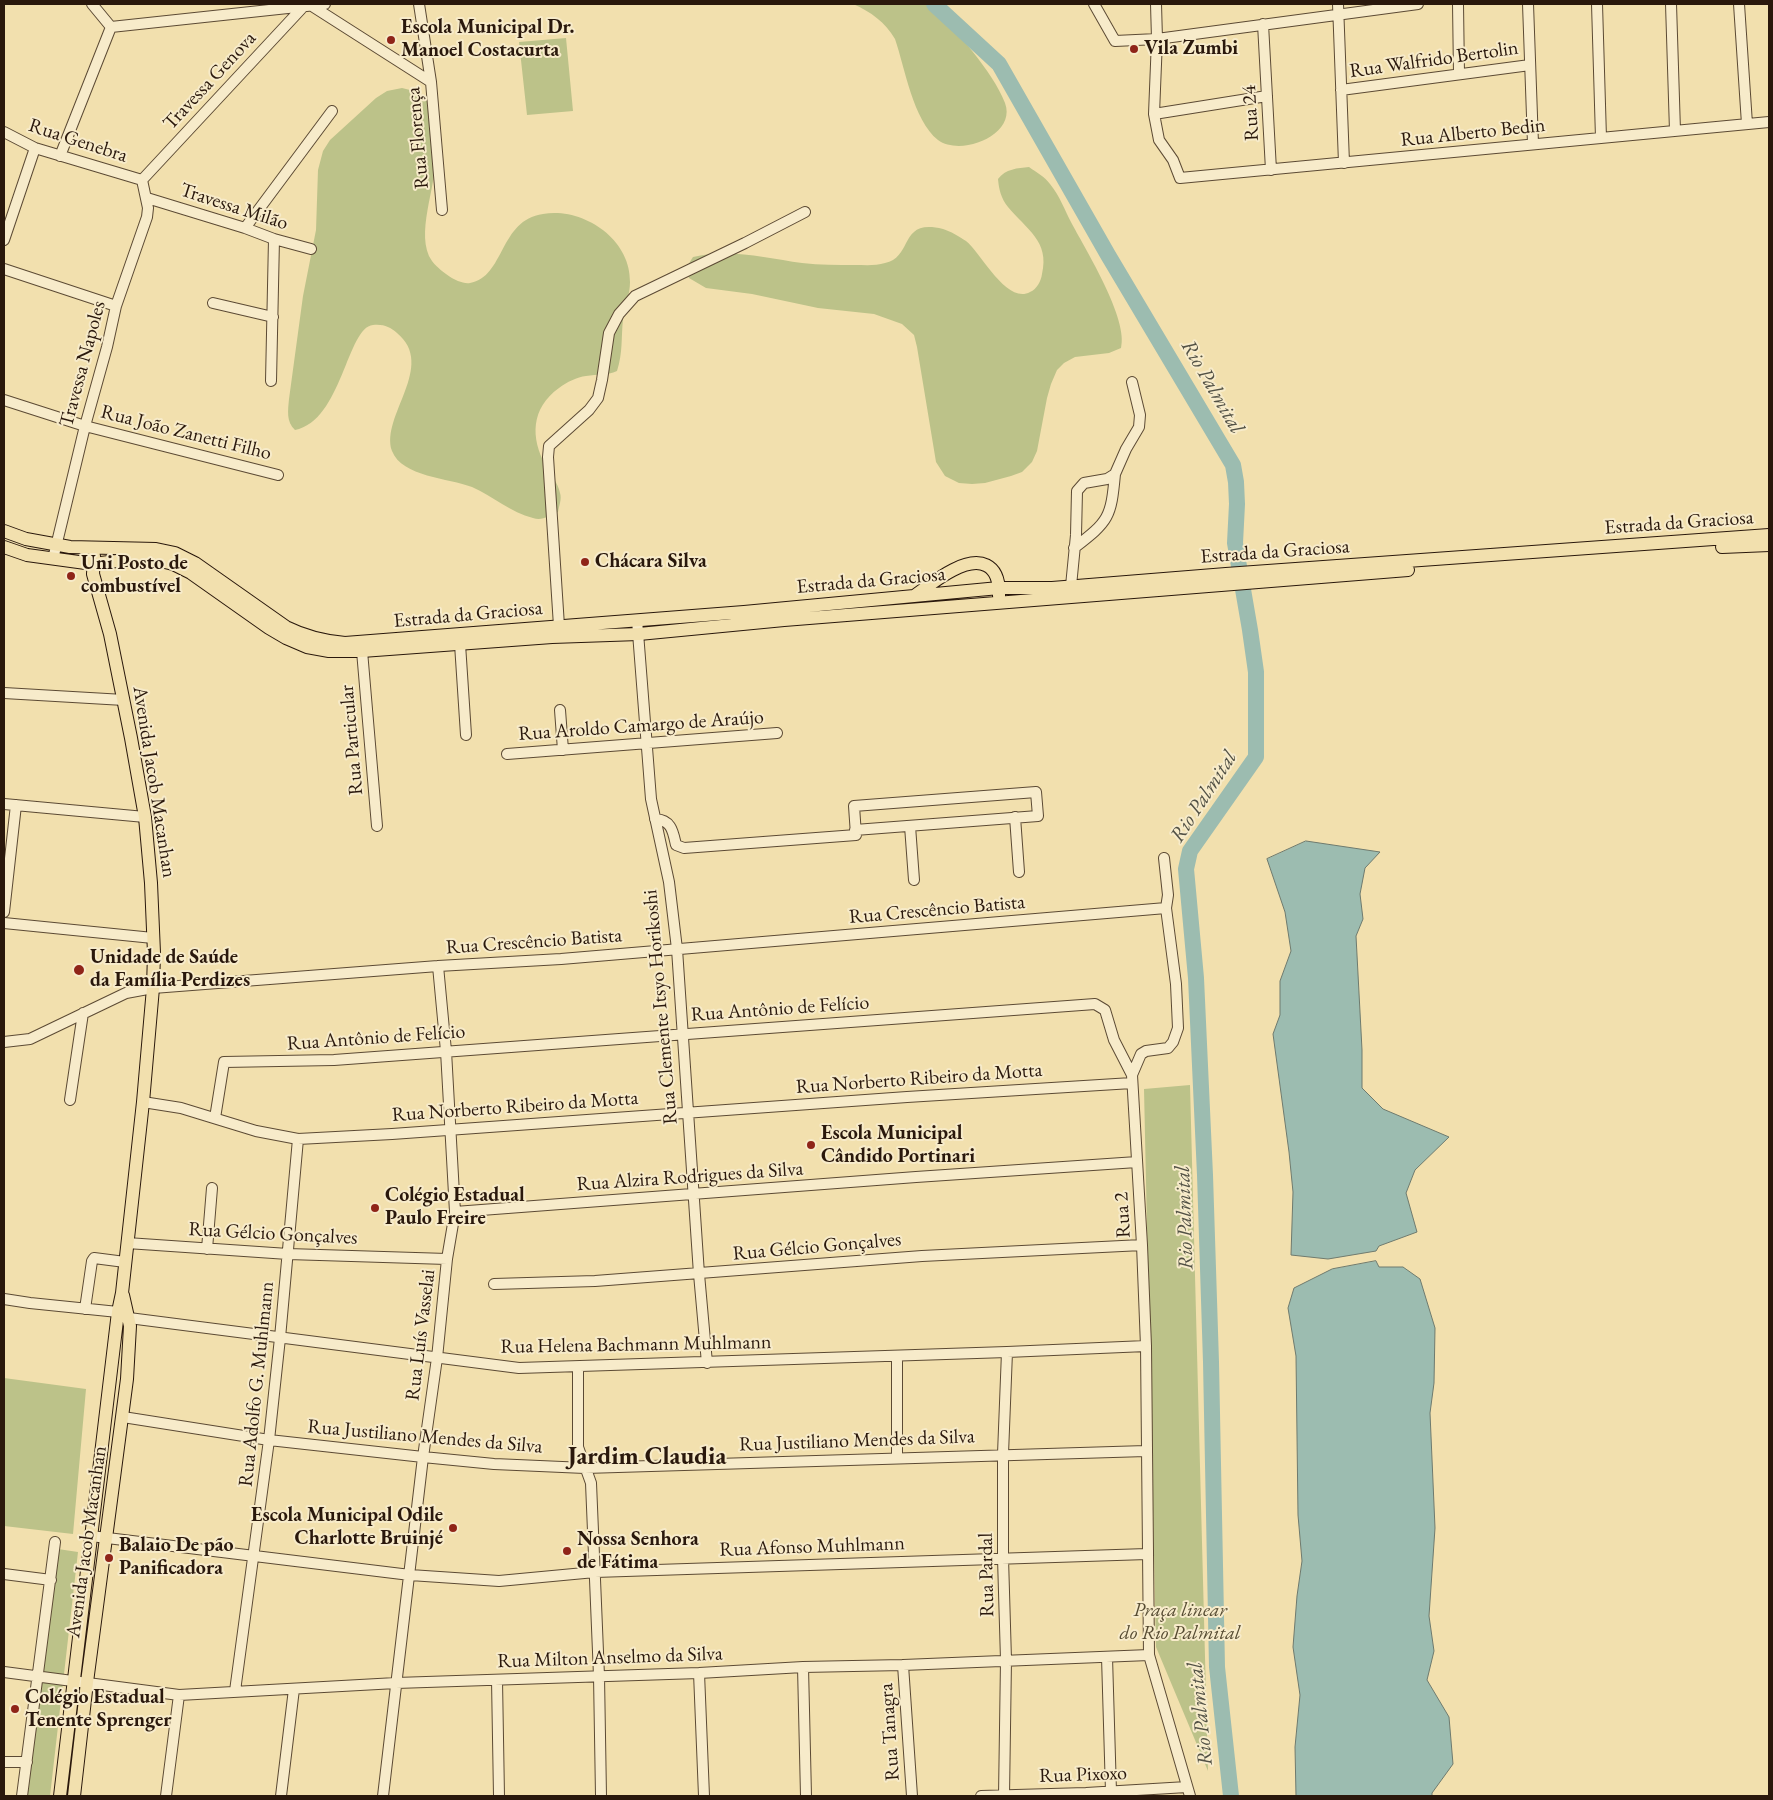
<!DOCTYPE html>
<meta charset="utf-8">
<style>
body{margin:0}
#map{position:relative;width:1773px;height:1800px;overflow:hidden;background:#f2e0ae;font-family:"EB Garamond",serif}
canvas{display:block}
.frame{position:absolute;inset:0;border:5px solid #2a180c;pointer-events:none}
</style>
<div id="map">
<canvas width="1773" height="1800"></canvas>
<div class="frame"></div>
</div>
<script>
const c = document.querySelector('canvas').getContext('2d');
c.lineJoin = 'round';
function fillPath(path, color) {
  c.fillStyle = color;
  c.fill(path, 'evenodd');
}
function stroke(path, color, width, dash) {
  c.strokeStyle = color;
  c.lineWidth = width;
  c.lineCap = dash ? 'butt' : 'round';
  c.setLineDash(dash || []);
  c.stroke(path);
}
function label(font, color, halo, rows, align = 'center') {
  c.font = font + ' "EB Garamond",serif';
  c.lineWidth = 4;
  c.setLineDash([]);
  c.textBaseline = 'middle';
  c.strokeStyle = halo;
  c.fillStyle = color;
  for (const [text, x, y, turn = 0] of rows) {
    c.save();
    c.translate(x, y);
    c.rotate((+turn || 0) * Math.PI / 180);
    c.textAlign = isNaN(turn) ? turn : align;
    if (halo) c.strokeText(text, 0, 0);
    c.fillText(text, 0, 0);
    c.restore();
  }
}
fillPath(new Path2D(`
 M 853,4 L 935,4 C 956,34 992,69 1005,103 C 1017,135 961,157 938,140 C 913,120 905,68 895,39 C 885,22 871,12 853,4 Z
 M 566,38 L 573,111 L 527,115 L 519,42 Z
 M 402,88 L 418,92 L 428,101 C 430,119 434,138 435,157 C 437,187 414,235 432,261 C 439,270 458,285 470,283 C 505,277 499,220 543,214 C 583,207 631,239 630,282 C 630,294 625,307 623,319 C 621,339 623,352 617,371 C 607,376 597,374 586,376 C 577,377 567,382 559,388 C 531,408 530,438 546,466 C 551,475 558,483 560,493 C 562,499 559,506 558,512 C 549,516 542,521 533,518 C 511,513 493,496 472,487 C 449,478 402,477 392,451 C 380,416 437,366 397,333 C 390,327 384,324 373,325 C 347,327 342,421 295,430 C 286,422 288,410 289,399 L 303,296 L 316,230 L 318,170 L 323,151 L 330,140 L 376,98 L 387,91 Z
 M 1029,167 C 1036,172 1045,177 1050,184 C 1060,196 1065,211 1072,224 C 1086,250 1129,320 1121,348 L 1109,353 L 1075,357 L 1064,363 L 1057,370 L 1051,384 L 1047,398 L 1037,451 L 1032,462 L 1022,472 L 1011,476 L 985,483 L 972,484 L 959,483 L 945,476 L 936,462 L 917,347 L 914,335 L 902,324 L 874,314 L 818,308 L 752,294 L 706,288 L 689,278 L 686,268 L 693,257 C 728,248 767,258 802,263 C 820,265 837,265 855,265 C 865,265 876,266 885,263 C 914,257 898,218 943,229 C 950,231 960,237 966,241 C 981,253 1007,305 1030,292 C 1037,289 1041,281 1042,274 C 1050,241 1026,229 1008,207 C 1001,198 999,190 998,179 C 1005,169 1018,168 1029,167 Z
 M 1190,1085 L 1208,1771 L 1156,1647 L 1144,1089 Z
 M 4,1378 L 86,1389 L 73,1534 L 4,1526 Z
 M 58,1549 L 78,1552 L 50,1796 L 27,1796 Z`), '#bcc289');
const water = new Path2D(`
 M 1306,841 L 1380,852 L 1365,868 L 1360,894 L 1363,919 L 1356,936 L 1362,1050 L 1362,1088 L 1383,1109 L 1449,1137 L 1415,1170 L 1406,1193 L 1417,1232 L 1379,1246 L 1376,1251 L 1328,1259 L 1291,1255 L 1293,1192 L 1289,1152 L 1273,1034 L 1280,1015 L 1280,981 L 1291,951 L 1285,912 L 1267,859 Z
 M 1376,1261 L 1379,1267 L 1403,1267 L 1420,1279 L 1435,1328 L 1434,1383 L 1430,1413 L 1435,1528 L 1429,1616 L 1434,1651 L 1427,1680 L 1449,1717 L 1453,1764 L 1432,1793 L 1432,1796 L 1296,1796 L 1295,1747 L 1300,1695 L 1293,1647 L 1297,1596 L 1302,1561 L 1298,1515 L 1296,1356 L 1288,1308 L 1294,1288 L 1332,1269 Z`);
fillPath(water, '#9cbcb0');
stroke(water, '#6e7a6e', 1);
stroke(new Path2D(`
 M 934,4 L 999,64 L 1108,255 L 1233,465 L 1236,482 L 1237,504 L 1235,543 L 1250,630 L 1256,672 L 1256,757 L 1190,851 L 1186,869 L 1196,978 L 1205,1175 L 1211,1362 L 1217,1667 L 1231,1796`), '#9cbcb0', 16);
const minor = new Path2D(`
 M 92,4 L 111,27
 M 419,4 L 431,82 L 442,210
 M 1094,4 L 1115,41 L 1157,39 L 1418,4
 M 1156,4 L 1157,39 L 1154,114 L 1159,140 L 1173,160 L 1180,178 L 1769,122
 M 1338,4 L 1344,163
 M 1458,4 L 1459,74
 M 1528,4 L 1533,144
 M 1597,4 L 1601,138
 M 1671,4 L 1675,131
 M 1739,4 L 1747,124
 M 312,6 L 431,82
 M 1263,24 L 1271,170
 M 111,27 L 325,4
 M 1341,90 L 1530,65
 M 1154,114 L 1267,96
 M 4,132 L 35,148 L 142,180
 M 60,156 L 111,27
 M 142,180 L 303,7
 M 147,198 L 245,228 L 274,239 L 311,249
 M 245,228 L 332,111
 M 4,240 L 35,148
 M 4,269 L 116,306
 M 213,303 L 273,317
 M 271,381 L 274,239
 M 4,400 L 85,426 L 278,475
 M 1074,548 C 1109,521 1111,518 1115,474
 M 53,559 L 85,426 L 107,347 L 116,306 L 147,217 L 148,208 L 142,180
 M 1071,586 L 1076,535 L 1077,491 L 1084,483 L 1107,479 L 1115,474 L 1126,449 L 1139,427 L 1140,415 L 1132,382
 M 637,620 L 651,799 L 669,882 L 677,949 L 699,1274 L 707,1363
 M 559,626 L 548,457 L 549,446 L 589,410 L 598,398 L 602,380 L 609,333 L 619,314 L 635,296 L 745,243 L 805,212
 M 460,644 L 466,735
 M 362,651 L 377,826
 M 4,693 L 124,700
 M 560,710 L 563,750
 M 507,754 L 777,733
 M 4,804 L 145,817
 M 1015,817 L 1019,872
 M 655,819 C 672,820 673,832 676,845 L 684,848 L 856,835 L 854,806 L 1036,792 L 1038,816 L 855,830
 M 910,826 L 914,880
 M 4,912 L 16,805
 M 4,923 L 153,938
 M 4,1042 L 30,1039 L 126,993 L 153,988 L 438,966 L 561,959 L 1166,908
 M 1132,1075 L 1141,1054 L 1146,1051 L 1168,1048 L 1173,1042 L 1178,1028 L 1176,984 L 1166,908 L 1168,895 L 1164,858
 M 70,1100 L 83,1013
 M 143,1102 L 181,1108 L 256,1131 L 298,1139 L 392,1134 L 907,1097 L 1132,1083
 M 215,1118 L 224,1062 L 334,1060 L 1095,1004 L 1105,1010 L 1114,1040 L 1132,1075 L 1142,1245 L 1146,1346 L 1149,1655 L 1190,1796
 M 455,1212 L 916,1177 L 1137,1162
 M 127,1243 L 288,1254 L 447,1259
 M 207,1249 L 212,1188
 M 494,1284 L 595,1281 L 922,1256 L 1142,1245
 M 4,1299 L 30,1303 L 118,1312
 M 85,1309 L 92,1261 L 94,1258 L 125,1262
 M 129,1318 L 519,1368 L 1007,1352 L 1146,1346
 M 578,1368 L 578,1447 L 591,1483 L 599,1676 L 601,1796
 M 123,1417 L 269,1440 L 423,1457 L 494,1464 L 585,1468 L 1146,1451
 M 897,1457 L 897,1356
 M 91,1536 L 410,1575 L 499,1581 L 595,1572 L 1147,1554
 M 4,1574 L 51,1580
 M 1107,1657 L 1111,1792
 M 903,1665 L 912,1796
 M 803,1667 L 806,1796
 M 4,1672 L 179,1695 L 396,1683 L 699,1673 L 803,1667 L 903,1665 L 1149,1655
 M 699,1673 L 704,1796
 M 497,1680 L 499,1796
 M 235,1691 L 269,1440 L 280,1338 L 298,1139
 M 4,1762 L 27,1762
 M 22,1796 L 55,1542
 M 166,1796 L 179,1695
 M 281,1796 L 294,1689
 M 383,1796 L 423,1457 L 437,1358 L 447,1259 L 455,1212 L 446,1051 L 438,966
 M 981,1796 L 1086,1793 L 1187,1787
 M 1004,1796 L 1006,1660 L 1003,1558 L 1003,1454 L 1007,1352`);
const major = new Path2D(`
 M 4,531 L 26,539 L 70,547 L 156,549 L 175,553 L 195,563 L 286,627 C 306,637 323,641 345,643 L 744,612 L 999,588 L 1052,588 L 1226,574 L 1769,535
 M 4,547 L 27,555 L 93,564 L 133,559 L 157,560 L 173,564 L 191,573 L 269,628 L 286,638 L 307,647 L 329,651 L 362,651 L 552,637 L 639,634 L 784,620 L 1408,570
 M 1722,547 L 1769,545
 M 914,596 C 927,587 939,577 953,570 C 980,556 1000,563 999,596
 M 60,1796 L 118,1312 L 122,1293 L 143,1102 L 153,988 L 154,953 L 151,883 L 145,817 L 131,738 L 110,634 L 93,574 L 94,556
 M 74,1796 L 87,1682 L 127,1379 L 130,1326 L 123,1295`);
stroke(minor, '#5c4a34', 12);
stroke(major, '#2a180c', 14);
stroke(minor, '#f7ebca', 10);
stroke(major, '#f2e0ae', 12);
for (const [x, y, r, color] of [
 [391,40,5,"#8f2418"],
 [1134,49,5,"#8f2418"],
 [585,562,5,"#8f2418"],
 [71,576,5,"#8f2418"],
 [79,970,6,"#8f2418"],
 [811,1145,5,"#8f2418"],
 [375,1208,5,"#8f2418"],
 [453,1528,5,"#8f2418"],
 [567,1551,5,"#8f2418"],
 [109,1558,5,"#8f2418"],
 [15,1709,5,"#8f2418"]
]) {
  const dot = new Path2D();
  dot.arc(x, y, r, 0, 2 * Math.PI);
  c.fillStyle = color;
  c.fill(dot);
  stroke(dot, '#f7ebca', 2);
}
label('bold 20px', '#2a180c', '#f7ebca', [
 ["Escola Municipal Dr.",401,28],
 ["Manoel Costacurta",401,51],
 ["Vila Zumbi",1144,49],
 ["Chácara Silva",595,562],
 ["Uni Posto de",81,564],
 ["combustível",81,587],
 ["Unidade de Saúde",90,958],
 ["da Família Perdizes",90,981],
 ["Escola Municipal",821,1134],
 ["Cândido Portinari",821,1157],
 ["Colégio Estadual",385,1196],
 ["Paulo Freire",385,1219],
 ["Escola Municipal Odile",443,1516,"right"],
 ["Charlotte Bruinjé",443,1539,"right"],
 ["Nossa Senhora",577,1540],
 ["de Fátima",577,1563],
 ["Balaio De pão",119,1546],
 ["Panificadora",119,1569],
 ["Colégio Estadual",25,1698],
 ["Tenente Sprenger",25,1721]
], 'left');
label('20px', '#2a180c', '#f7ebca', [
 ["Rua Walfrido Bertolin",1434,60,-8],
 ["Travessa Genova",210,81,-47],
 ["Rua 24",1251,113,-93],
 ["Rua Alberto Bedin",1473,133,-6],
 ["Rua Florença",418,138,-95],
 ["Rua Genebra",78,141,18],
 ["Travessa Milão",234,207,18],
 ["Travessa Napoles",83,364,-75],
 ["Rua João Zanetti Filho",186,433,14],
 ["Estrada da Graciosa",1679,523,-4],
 ["Estrada da Graciosa",1275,552,-4],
 ["Estrada da Graciosa",871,581,-5],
 ["Estrada da Graciosa",468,615,-5],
 ["Rua Aroldo Camargo de Araújo",641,726,-4],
 ["Rua Particular",352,740,-95],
 ["Avenida Jacob Macanhan",154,782,81],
 ["Rua Crescêncio Batista",937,910,-5],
 ["Rua Crescêncio Batista",534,942,-4],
 ["Rua Clemente Itsyo Horikoshi",661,1007,-95],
 ["Rua Antônio de Felício",780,1009,-4],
 ["Rua Antônio de Felício",376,1038,-4],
 ["Rua Norberto Ribeiro da Motta",919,1079,-4],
 ["Rua Norberto Ribeiro da Motta",515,1107,-4],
 ["Rua Alzira Rodrigues da Silva",690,1177,-4],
 ["Rua 2",1123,1215,-93],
 ["Rua Gélcio Gonçalves",273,1234,3],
 ["Rua Gélcio Gonçalves",817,1247,-5],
 ["Rua Luís Vasselai",421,1335,-83],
 ["Rua Helena Bachmann Muhlmann",636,1345,-1],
 ["Rua Adolfo G. Muhlmann",257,1384,-84],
 ["Rua Justiliano Mendes da Silva",425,1437,5],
 ["Rua Justiliano Mendes da Silva",857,1441,-2],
 ["Avenida Jacob Macanhan",87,1542,-82],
 ["Rua Afonso Muhlmann",812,1547,-2],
 ["Rua Pardal",987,1575,-91],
 ["Rua Milton Anselmo da Silva",610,1658,-2],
 ["Rua Tanagra",890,1732,-94],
 ["Rua Pixoxo",1083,1775,-2]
]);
label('italic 20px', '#564b32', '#f7ebca', [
 ["Praça linear",1180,1611],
 ["do Rio Palmital",1180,1634]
]);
label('italic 21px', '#525145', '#f7ebca', [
 ["Rio Palmital",1212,387,60],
 ["Rio Palmital",1204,797,-57],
 ["Rio Palmital",1185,1218,-92],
 ["Rio Palmital",1201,1714,-96]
]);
label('bold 25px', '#2a180c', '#f7ebca', [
 ["Jardim Claudia",647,1457]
]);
</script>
